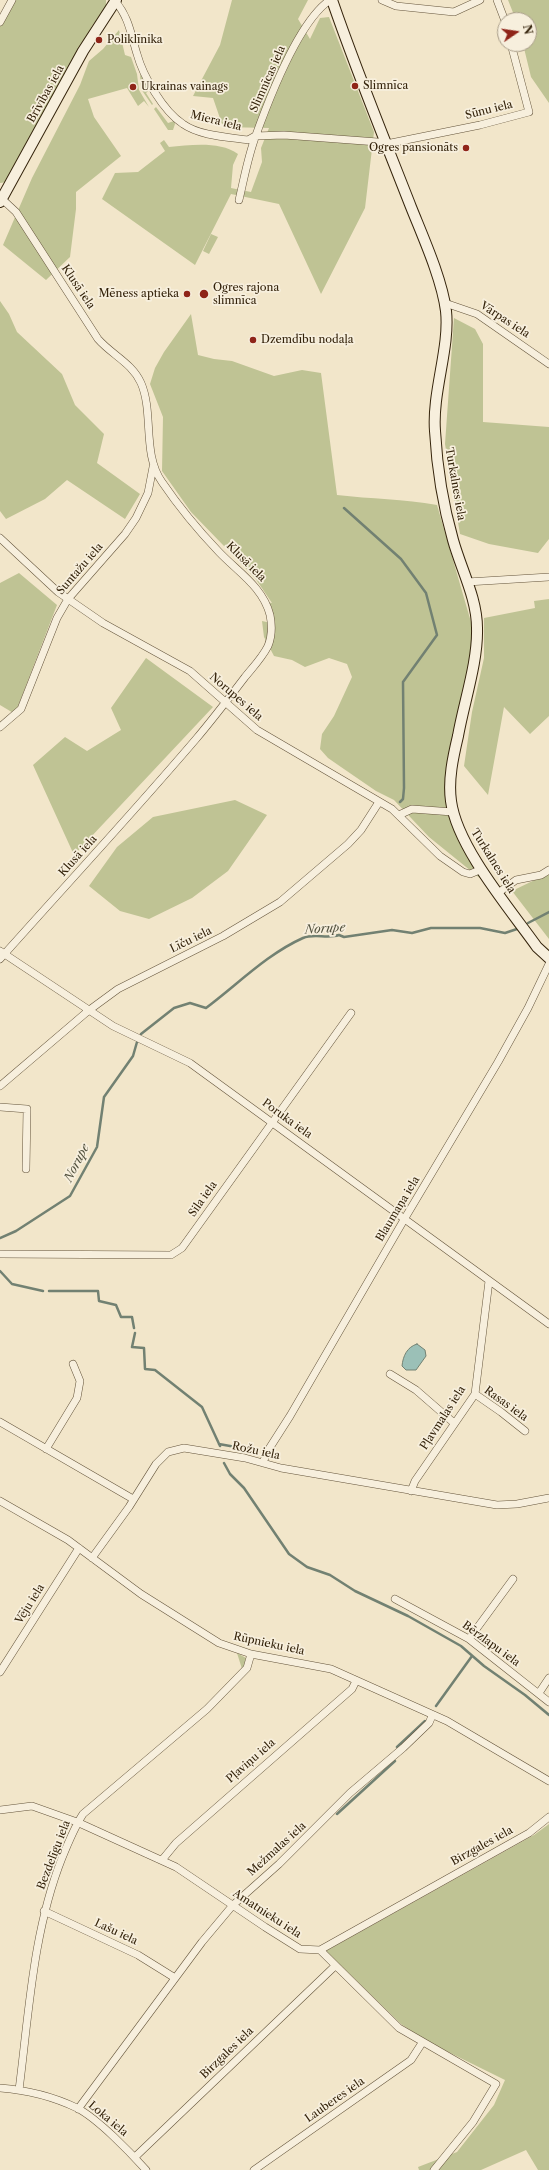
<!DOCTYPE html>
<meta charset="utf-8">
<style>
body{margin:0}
#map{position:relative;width:549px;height:2170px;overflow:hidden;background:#f2e6ca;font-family:"Libre Caslon Text",serif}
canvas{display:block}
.north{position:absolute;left:497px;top:12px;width:40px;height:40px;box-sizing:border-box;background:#f7efdd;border:1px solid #a99d89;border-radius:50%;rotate:77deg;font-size:11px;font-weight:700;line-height:16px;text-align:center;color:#34230b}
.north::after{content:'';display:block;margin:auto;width:14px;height:18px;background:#8f2418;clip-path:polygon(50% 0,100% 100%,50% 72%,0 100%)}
</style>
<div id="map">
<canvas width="549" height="2170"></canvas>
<div class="north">N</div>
</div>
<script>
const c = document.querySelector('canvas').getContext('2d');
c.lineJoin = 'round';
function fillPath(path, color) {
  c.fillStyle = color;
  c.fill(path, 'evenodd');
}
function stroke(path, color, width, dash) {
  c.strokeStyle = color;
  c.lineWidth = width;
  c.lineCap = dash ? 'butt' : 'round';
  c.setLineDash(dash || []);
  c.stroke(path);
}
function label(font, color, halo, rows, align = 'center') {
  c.font = font + ' "Libre Caslon Text",serif';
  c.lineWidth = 3.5;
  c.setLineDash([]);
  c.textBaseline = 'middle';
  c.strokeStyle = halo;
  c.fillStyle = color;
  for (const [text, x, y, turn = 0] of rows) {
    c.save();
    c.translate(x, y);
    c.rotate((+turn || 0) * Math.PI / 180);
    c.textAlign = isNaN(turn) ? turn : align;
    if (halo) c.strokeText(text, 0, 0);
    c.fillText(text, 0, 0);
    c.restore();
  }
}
fillPath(new Path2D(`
 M 16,0 L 106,0 L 106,6 L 92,26 L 7,182 L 0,183 L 0,20 Z
 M 232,0 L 308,0 L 298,19 L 310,39 L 320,18 L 329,17 L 374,132 L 365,208 L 321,294 L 279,204 L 231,194 L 195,265 L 102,199 L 115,173 L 138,172 L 165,151 L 160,143 L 164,140 L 169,147 C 191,145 220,141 238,154 L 233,165 L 231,188 L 251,192 L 262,162 L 261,148 L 269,128 L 223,127 L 213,98 L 193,96 L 220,45 Z
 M 508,0 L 549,0 L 549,103 L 531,77 L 523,44 L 529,44 L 529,20 L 516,20 Z
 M 119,30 L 125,55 L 131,57 L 137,74 L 139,90 L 149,107 L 144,101 L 138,106 L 127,88 L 88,99 L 94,117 L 121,156 L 76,192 L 76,209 L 70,257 L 46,280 L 3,245 L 32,178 L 80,85 L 89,61 L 103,49 Z
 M 140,74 L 149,90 L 146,93 L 153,104 L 152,105 L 141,89 Z
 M 156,107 L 168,123 L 174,121 L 175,124 L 173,130 L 168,130 L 154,109 Z
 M 211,234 L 218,237 L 209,254 L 203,251 Z
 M 0,301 L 9,314 L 17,332 L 62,374 L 75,405 L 104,434 L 97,463 L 140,494 L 125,519 L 67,480 L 45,499 L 6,519 L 0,511 Z
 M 191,314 L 198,355 L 214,359 L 232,361 L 274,376 L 302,370 L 321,373 L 337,495 C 371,499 404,499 437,505 L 471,622 L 471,658 L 447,792 L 492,888 L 429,837 L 394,800 L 376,791 L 341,767 L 328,758 L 320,749 L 322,734 L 334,716 L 352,677 L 347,664 L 329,658 L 305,667 L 292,660 L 274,656 L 264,637 L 262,621 L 271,623 L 266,602 L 272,603 L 255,578 L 191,512 L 162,471 L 163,417 L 150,384 L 155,368 L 164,352 Z
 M 454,318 L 475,329 L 483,344 L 483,422 L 549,427 L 549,539 L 538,553 L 489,544 L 460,534 L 445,444 Z
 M 19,573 L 57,605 L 15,714 L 0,705 L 0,583 Z
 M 549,599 L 549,716 L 530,734 L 504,707 L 488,795 L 464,766 L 472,712 L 484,658 L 484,618 L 535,608 L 534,601 Z
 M 146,658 L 213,707 L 74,855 L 33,765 L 65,737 L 87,751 L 121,730 L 111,708 Z
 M 235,800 L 267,815 L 228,871 L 192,898 L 149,919 L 120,911 L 89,886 L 117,847 L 153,817 Z
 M 549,873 L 549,939 L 512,891 Z
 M 237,1653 L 246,1658 L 244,1666 L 242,1669 Z
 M 549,1824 L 549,2170 L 538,2170 L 526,2150 L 481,2170 L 419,2170 L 418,2167 L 457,2152 L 494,2105 L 505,2080 L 428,2042 L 401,2024 L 326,1951 L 534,1835 Z`), '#bfc394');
const water = new Path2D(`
 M 417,1344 L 425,1350 L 426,1356 L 416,1370 L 406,1370 L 402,1366 C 403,1356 407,1347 417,1344 Z`);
fillPath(water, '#9bc0b7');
stroke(water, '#728172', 1);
stroke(new Path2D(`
 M 344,508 L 401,559 L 426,593 L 437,635 L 403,682 L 404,788 L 403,799 L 400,802
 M 528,923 L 549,912
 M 141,1034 L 174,1008 L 190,1003 L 206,1008 C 237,985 267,954 303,938 C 314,933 327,939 339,935 L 344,937 L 392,930 L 412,933 L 431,928 L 480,928 L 505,933 L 517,929
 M 0,1238 L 16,1231 L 70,1196 L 97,1147 L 104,1097 L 133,1056 L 137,1042
 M 0,1271 L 12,1284 L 43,1291
 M 49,1291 L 98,1291 L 99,1301 L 116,1305 L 121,1317 L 132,1317 L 134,1328
 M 135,1333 L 132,1347 L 144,1348 L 145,1369 L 155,1370 L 202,1407 L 220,1446
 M 219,1444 L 241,1448
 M 224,1463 L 230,1474 L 244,1488 L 289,1554 L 307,1567 L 330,1575 L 355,1591 L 408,1616 L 461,1646 L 484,1666 L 525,1695 L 549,1715
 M 436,1706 L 472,1656
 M 397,1747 L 425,1721
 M 337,1814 L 395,1761`), '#728172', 2.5);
const minor = new Path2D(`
 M 382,0 L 396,6 L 454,12 L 480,0
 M 497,0 L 505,21
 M 115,1 C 129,17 131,35 137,54 C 143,76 163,111 183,124 C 200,136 228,137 248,140 L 255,136 L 284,135 L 391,143 L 480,125 L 529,112 L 511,44
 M 0,22 L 12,0
 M 239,200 C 244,179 248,156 256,135 C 269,99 299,21 330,0
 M 445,303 L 477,314 L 549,364
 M 0,538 L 58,592 L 103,623 L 190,671 L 257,730 L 392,809 L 440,856 L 463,872 L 470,874 L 482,869
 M 467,582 L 549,577
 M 0,727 L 21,709 L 57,618 L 68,599 L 125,534 L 136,518 L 148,493 L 153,467
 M 399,815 L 412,809 L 453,812
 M 498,893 L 516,880 L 541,875 L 549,870
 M 0,951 L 113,1026 L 190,1063 L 549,1324
 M 0,959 C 65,886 132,814 196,739 C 213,719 229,698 245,677 C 253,667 262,658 268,646 C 272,636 272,625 270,615 C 263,587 238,572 219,552 C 198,530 179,507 162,482 C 142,454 154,413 141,383 C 132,363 112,355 98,339 L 16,212 L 2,199
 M 0,1086 L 88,1011 L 118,989 L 223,936 L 280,902 L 348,844 L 361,830 L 379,802
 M 0,1107 L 27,1109 L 26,1169
 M 0,1254 L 171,1255 L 182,1248 L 351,1013
 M 390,1374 L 416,1390 L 454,1423
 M 475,1394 L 501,1412 L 525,1431
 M 0,1422 L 133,1499
 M 46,1449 L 77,1398 L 80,1381 L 73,1364
 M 263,1463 L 267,1452 L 290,1416 L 405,1218 L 498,1062 L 528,1008 L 549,964
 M 411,1491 L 415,1481 L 475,1394 L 489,1281
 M 0,1501 L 68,1540 L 141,1594 L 219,1643 L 251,1654 L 331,1669 L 447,1721 L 549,1781
 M 92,1558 L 129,1507 L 156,1464 L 168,1452 L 184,1448 L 245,1458 L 281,1468 L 497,1505 L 517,1504 L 549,1498
 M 395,1599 L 469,1639 L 549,1702
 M 469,1639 L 513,1579
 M 0,1672 L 79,1548
 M 539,1693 L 549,1678
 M 0,1810 L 32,1806 L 77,1822 L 176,1867 L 265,1927 L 300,1949 L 320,1950 L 529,1833 L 549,1817
 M 162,1860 L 176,1843 L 352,1689 L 356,1681
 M 44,1911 L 138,1955 L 175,1978
 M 320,1950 L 399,2028 L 496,2084 L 473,2122 L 434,2170
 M 0,2088 C 26,2090 54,2097 77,2108 C 98,2119 130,2152 146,2170
 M 19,2090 C 29,2012 33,1931 62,1858 C 68,1843 74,1828 83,1814 L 207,1709 L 247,1668 L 251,1654
 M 78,2109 L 202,1942 L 233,1905 L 279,1864 L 350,1793 L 403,1748 L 429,1723 L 432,1716
 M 135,2157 L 335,1966
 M 254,2170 L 411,2060 L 422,2043`);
const secondary = new Path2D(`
 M 332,0 C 356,70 384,138 411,207 C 423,237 442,279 446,311 C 450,348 432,392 435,431 C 437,468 443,505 453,540 C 461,569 477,598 477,628 C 478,662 464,702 458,736 C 453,757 448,780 451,801 C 457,847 510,909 537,947 L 549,958
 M 0,202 L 83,51 L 116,0`);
stroke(minor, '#64543b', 8);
stroke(secondary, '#34230b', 12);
stroke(minor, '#f7efdd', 7);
stroke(secondary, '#f7efdd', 10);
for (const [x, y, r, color] of [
 [99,40,4,"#8f2418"],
 [355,86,4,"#8f2418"],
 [133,87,4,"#8f2418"],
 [466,148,4,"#8f2418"],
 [187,294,4,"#8f2418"],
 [204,294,5,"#8f2418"],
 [253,340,4,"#8f2418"]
]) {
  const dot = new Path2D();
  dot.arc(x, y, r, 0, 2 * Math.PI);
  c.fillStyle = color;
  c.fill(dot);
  stroke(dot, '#f7efdd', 1.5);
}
label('11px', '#34230b', '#f7efdd', [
 ["Poliklīnika",107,40],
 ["Slimnīca",363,86],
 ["Ukrainas vainags",141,87],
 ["Ogres pansionāts",458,148,"right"],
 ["Ogres rajona",213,288],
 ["slimnīca",213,301],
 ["Mēness aptieka",179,294,"right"],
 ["Dzemdību nodaļa",261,340]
], 'left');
label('11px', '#34230b', '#f7efdd', [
 ["Slimnīcas iela",268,79,-66],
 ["Brīvības iela",46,94,-61],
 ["Sūnu iela",489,110,-14],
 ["Miera iela",216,121,14],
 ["Klusā iela",78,287,56],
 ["Vārpas iela",505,320,33],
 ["Turkalnes iela",455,484,80],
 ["Klusā iela",246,562,45],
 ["Suntažu iela",80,569,-49],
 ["Norupes iela",236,697,41],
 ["Klusā iela",78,856,-48],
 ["Turkalnes iela",493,861,58],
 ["Līču iela",191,940,-26],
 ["Poruka iela",287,1119,36],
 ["Sila iela",203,1199,-55],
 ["Blaumaņa iela",398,1209,-59],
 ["Rasas iela",506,1404,36],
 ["Pļavmalas iela",443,1418,-57],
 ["Rožu iela",256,1451,12],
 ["Vēju iela",30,1604,-58],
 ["Rūpnieku iela",269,1644,12],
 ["Bērzlapu iela",491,1644,36],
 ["Pļaviņu iela",251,1761,-41],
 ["Birzgales iela",482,1846,-29],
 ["Mežmalas iela",277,1849,-42],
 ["Bezdelīgu iela",54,1855,-69],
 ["Amatnieku iela",267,1914,33],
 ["Lašu iela",116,1932,25],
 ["Birzgales iela",227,2053,-44],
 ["Lauberes iela",335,2100,-35],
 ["Loka iela",108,2119,40]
]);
label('italic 12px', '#53523f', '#f7efdd', [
 ["Norupe",325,929,-4],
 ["Norupe",77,1163,-63]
]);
</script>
